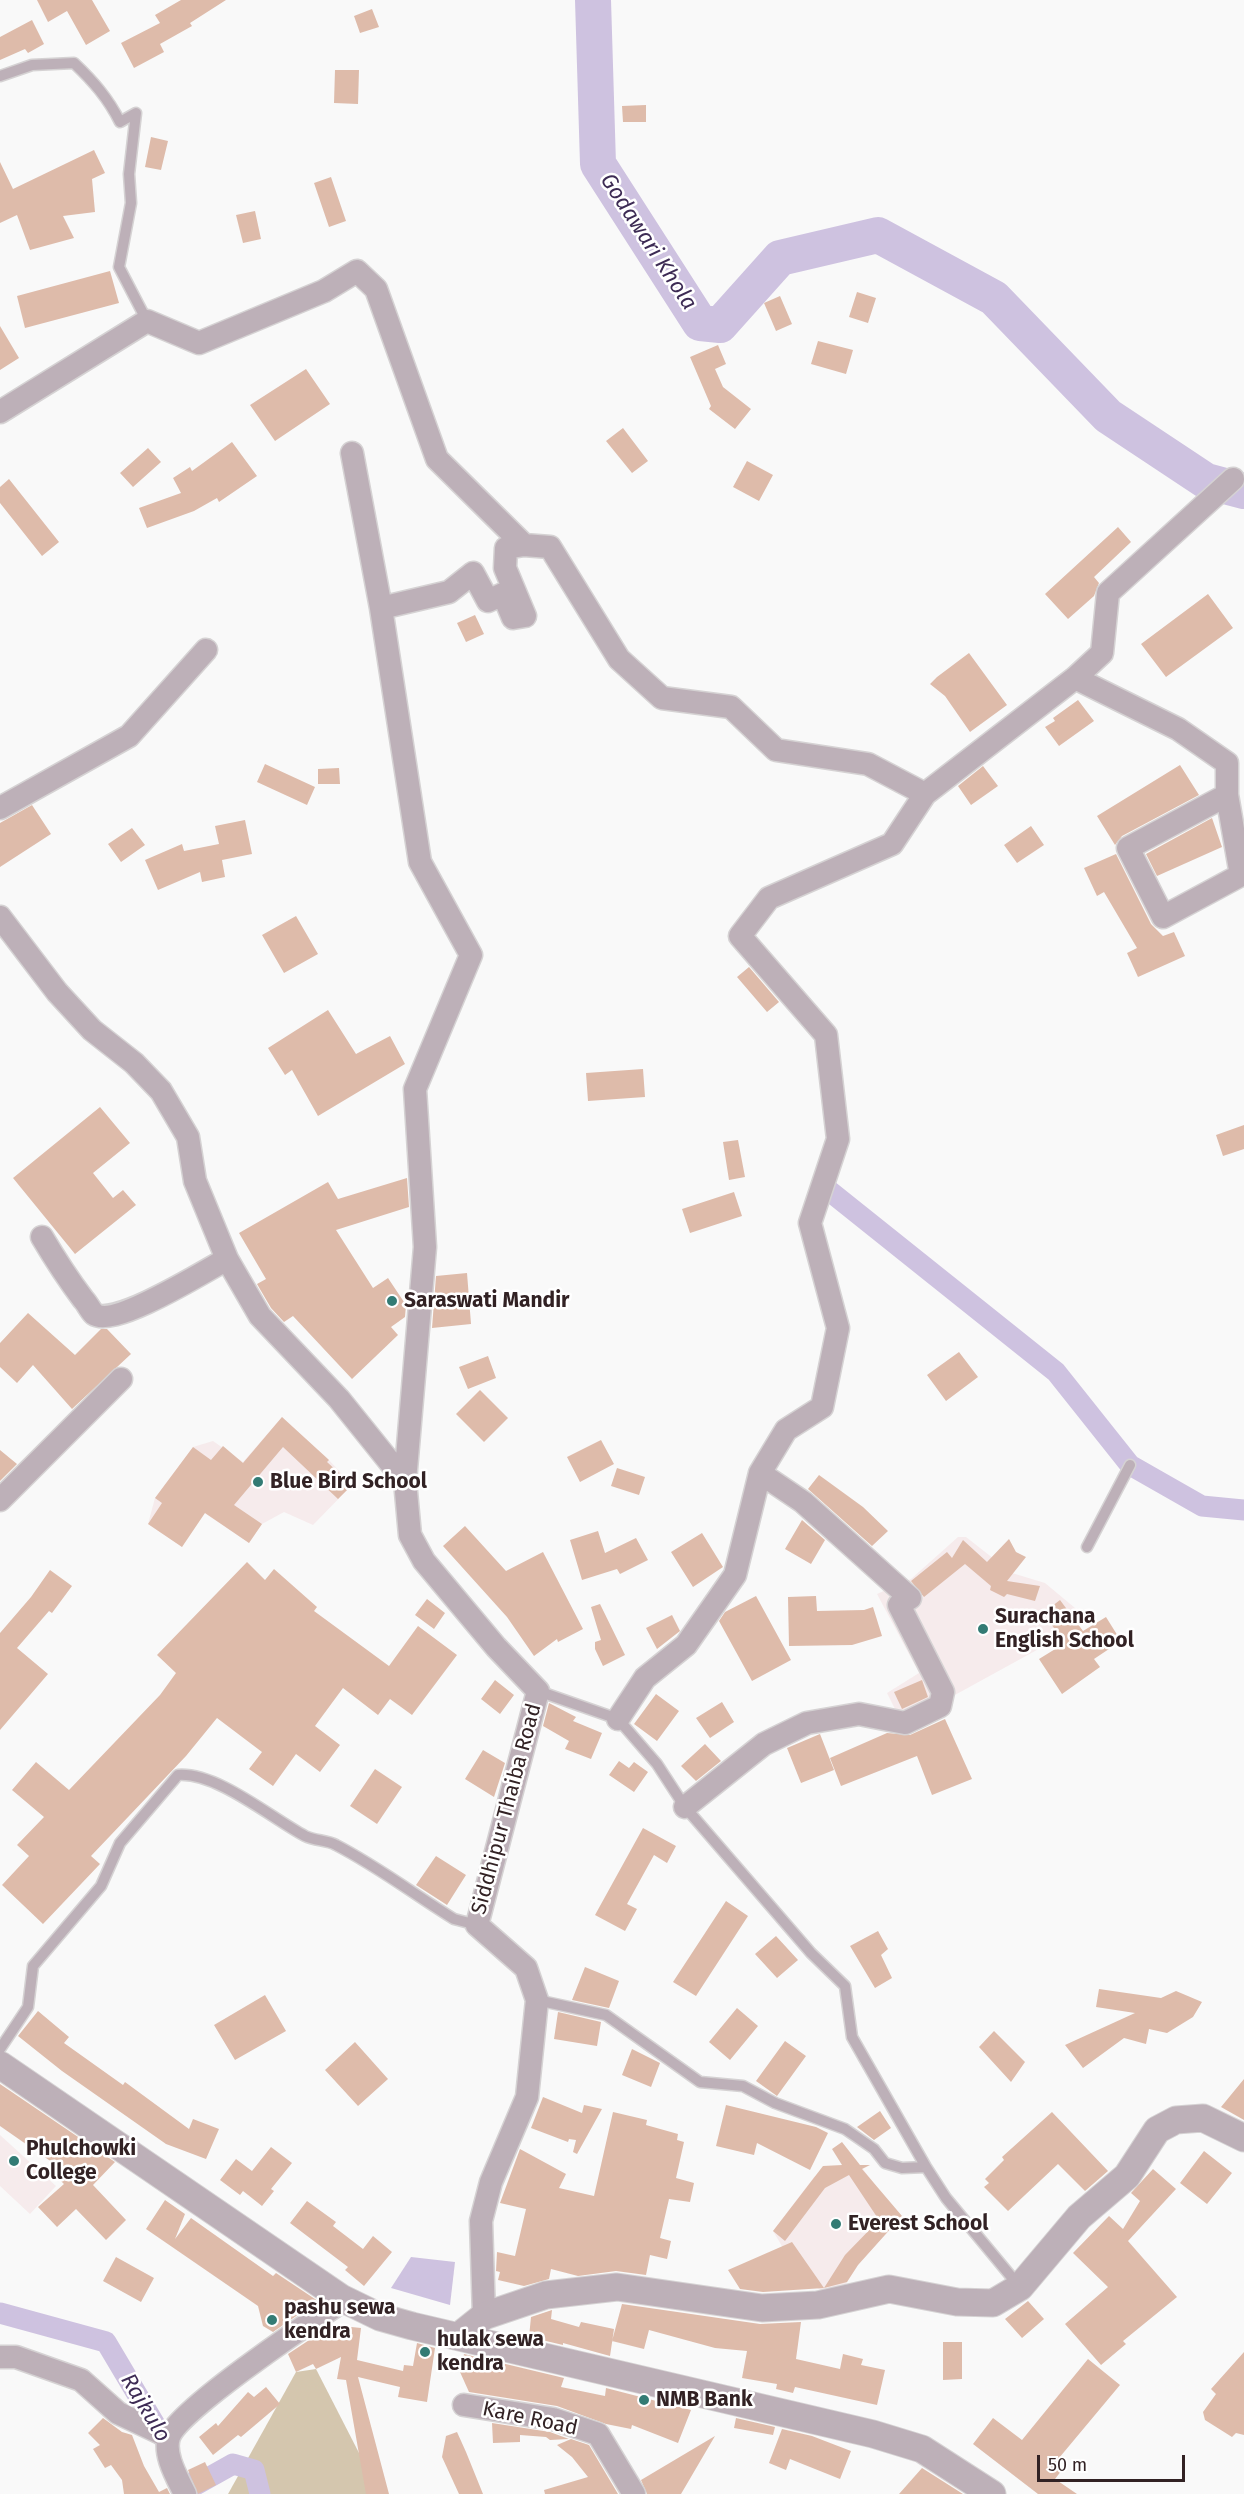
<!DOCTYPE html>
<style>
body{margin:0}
#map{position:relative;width:1244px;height:2494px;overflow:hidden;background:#f9f9f9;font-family:"Fira Sans",sans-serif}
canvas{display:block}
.scale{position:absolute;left:1037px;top:2455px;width:148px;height:27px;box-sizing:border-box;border:3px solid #322224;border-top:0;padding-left:8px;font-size:18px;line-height:21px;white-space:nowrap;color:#322224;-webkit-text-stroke:4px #fff;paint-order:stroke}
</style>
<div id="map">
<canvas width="1244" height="2494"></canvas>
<div class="scale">50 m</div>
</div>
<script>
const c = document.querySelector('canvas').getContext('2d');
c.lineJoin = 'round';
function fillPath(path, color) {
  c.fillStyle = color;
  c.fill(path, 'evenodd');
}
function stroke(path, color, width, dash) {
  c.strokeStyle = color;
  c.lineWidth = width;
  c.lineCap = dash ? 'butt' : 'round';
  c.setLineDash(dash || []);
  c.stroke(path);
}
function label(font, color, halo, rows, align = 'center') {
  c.font = font + ' "Fira Sans",sans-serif';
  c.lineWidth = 5;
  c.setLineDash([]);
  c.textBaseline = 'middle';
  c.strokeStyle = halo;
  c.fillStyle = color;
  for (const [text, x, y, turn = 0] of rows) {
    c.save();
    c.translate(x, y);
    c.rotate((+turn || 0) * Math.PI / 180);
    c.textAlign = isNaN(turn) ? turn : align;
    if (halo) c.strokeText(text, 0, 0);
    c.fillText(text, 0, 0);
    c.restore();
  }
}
fillPath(new Path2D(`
 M 282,1417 L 329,1460 L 352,1485 L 313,1525 L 284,1512 L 262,1524 L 249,1543 L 203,1512 L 182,1547 L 148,1524 L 155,1498 L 193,1447 L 213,1441 L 243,1462 Z
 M 958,1537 L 966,1537 L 1012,1573 L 1045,1583 L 1087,1618 L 1055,1640 L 944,1701 L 900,1719 L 887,1693 L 919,1673 L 877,1594 L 911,1579 Z
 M 0,2135 L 56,2186 L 30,2214 L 0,2186 Z
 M 850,2165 L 863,2169 L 900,2218 L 858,2265 L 842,2290 L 826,2293 L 802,2280 L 773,2231 L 814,2177 L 824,2170 Z`), '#f6ebec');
fillPath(new Path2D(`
 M 316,2369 L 380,2494 L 228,2494 L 296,2372 Z`), '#d4c6ae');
fillPath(new Path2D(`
 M 411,2257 L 455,2262 L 450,2305 L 391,2288 Z`), '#cec2e0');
stroke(new Path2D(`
 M 822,1185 L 1056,1372 L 1130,1465 L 1202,1506 L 1244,1510
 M 0,2313 L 106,2342 L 163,2438
 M 190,2483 L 192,2487 L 233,2464 L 254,2470 L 260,2494`), '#cec2e0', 21);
stroke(new Path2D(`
 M 593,0 L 598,164 L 700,323 L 720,325 L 780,258 L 878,235 L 994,298 L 1108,416 L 1206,481 L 1244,491`), '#cec2e0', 36);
fillPath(new Path2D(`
 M 37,0 L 92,0 L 110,31 L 86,45 L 67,11 L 48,22 Z
 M 181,0 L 226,0 L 190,23 L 192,26 L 160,44 L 164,52 L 134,68 L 121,43 L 160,23 L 155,15 Z
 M 372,9 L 379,27 L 360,33 L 354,16 Z
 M 32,20 L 44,44 L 28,53 L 25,49 L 0,60 L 0,37 Z
 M 335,70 L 359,70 L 358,104 L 334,103 Z
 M 646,105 L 646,122 L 623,122 L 622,106 Z
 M 151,137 L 168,141 L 161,170 L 145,167 Z
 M 94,150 L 105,173 L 92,179 L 95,212 L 63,216 L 74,238 L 30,250 L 17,215 L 0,223 L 0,162 L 13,189 Z
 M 331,177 L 346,221 L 329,227 L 314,183 Z
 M 255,211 L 261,239 L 243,243 L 236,215 Z
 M 110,271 L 119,303 L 25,328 L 17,296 Z
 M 857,292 L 876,298 L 868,323 L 849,317 Z
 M 780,296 L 792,324 L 776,331 L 764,303 Z
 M 0,326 L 19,358 L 0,370 Z
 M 818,341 L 853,350 L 846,374 L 811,364 Z
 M 718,345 L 726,364 L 715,369 L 723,387 L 751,409 L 735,429 L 709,409 L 711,406 L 690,357 Z
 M 306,369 L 330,404 L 275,441 L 250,405 Z
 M 623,428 L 648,461 L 632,473 L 606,441 Z
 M 232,442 L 257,476 L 219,502 L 217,498 L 194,511 L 147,528 L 139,508 L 181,493 L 173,478 L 190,467 L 192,471 Z
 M 148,448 L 161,462 L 133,487 L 120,473 Z
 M 747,461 L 773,475 L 759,501 L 733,487 Z
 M 9,479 L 59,542 L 42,556 L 0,503 L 0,487 Z
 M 1118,527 L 1131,542 L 1094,577 L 1099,583 L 1094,596 L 1068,619 L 1045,594 Z
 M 1208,594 L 1233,628 L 1166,677 L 1141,644 Z
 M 475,615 L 484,634 L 466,642 L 457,623 Z
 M 969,653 L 1007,705 L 970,732 L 945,696 L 930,684 L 937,677 Z
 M 1078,700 L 1094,721 L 1059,746 L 1045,727 L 1055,721 L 1053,718 Z
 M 265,764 L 315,787 L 307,805 L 257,782 Z
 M 1180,765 L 1199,795 L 1122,836 L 1115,845 L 1097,816 Z
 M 983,766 L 998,786 L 971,805 L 958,786 Z
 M 339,768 L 340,784 L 318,784 L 318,769 Z
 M 32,805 L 51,834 L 0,867 L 0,823 Z
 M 1212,818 L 1222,847 L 1157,876 L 1146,854 Z
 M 245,820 L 252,854 L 222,860 L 225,877 L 202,882 L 200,872 L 158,890 L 145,860 L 182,844 L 184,851 L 219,844 L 215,826 Z
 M 1031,826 L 1044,845 L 1017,863 L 1004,845 Z
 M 132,828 L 145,845 L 121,862 L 108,844 Z
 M 1116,854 L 1151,924 L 1163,936 L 1174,932 L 1185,956 L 1138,977 L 1127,953 L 1137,948 L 1104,892 L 1097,896 L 1084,868 Z
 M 296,916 L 318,954 L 284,973 L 262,935 Z
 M 749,967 L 779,1002 L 767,1012 L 737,977 Z
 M 328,1010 L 356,1054 L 390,1036 L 405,1064 L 318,1116 L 292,1070 L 285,1075 L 268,1048 Z
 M 643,1069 L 645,1097 L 588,1101 L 586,1073 Z
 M 100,1107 L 130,1143 L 93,1173 L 113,1198 L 123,1190 L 136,1205 L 75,1254 L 13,1178 Z
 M 1244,1125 L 1244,1149 L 1223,1156 L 1216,1135 Z
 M 738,1140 L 745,1177 L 729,1180 L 723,1142 Z
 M 407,1178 L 409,1207 L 336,1230 L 373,1288 L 388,1278 L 406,1305 L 405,1317 L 391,1327 L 398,1335 L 352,1379 L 293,1316 L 284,1322 L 271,1308 L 257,1284 L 266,1279 L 239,1233 L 328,1182 L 338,1199 Z
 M 734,1192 L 742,1216 L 690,1233 L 682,1209 Z
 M 467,1273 L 471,1324 L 432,1328 L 436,1276 Z
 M 28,1313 L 75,1355 L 101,1329 L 107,1329 L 131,1354 L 72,1409 L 33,1365 L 17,1383 L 0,1367 L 0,1343 Z
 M 959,1352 L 978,1377 L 946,1401 L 927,1375 Z
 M 488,1356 L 496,1378 L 468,1389 L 459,1367 Z
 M 480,1390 L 508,1418 L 484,1442 L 456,1414 Z
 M 282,1417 L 329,1460 L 327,1462 L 352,1485 L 338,1499 L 283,1447 L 234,1505 L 262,1524 L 249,1543 L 205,1513 L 182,1547 L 148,1524 L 162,1503 L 155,1498 L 193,1447 L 211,1460 L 223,1446 L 243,1463 Z
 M 601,1440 L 614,1464 L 580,1482 L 567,1457 Z
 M 0,1450 L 17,1464 L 0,1481 Z
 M 617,1468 L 645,1477 L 639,1495 L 611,1486 Z
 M 819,1475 L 863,1507 L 888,1531 L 872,1546 L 808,1489 Z
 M 802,1520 L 825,1540 L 811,1564 L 785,1549 Z
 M 465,1526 L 506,1571 L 543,1552 L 583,1629 L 558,1642 L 557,1639 L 534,1656 L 507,1617 L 443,1546 Z
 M 598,1531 L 605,1553 L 636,1538 L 648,1560 L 620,1574 L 617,1569 L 582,1580 L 570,1540 Z
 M 702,1533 L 723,1567 L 693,1587 L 671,1552 Z
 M 1009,1539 L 1016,1552 L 1026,1557 L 1007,1581 L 1040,1586 L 1035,1601 L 1007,1594 L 1004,1597 L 990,1590 L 991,1586 L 965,1564 L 924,1597 L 911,1581 L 947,1552 L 952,1558 L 963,1540 L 987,1562 Z
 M 247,1562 L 265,1580 L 274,1569 L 317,1607 L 314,1611 L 389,1666 L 418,1626 L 457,1655 L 412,1715 L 390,1699 L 378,1715 L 343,1688 L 315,1726 L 340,1745 L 320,1772 L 296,1754 L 273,1786 L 249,1769 L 262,1752 L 217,1718 L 186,1756 L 91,1856 L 100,1864 L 43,1924 L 2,1885 L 29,1856 L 17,1845 L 44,1817 L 12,1790 L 36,1762 L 69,1790 L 160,1695 L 176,1673 L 157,1655 Z
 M 50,1570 L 72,1586 L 52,1613 L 49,1611 L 17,1648 L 48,1674 L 0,1730 L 0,1633 L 31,1597 Z
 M 756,1596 L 791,1660 L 752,1681 L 719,1621 L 725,1612 Z
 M 816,1596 L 817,1611 L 864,1610 L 873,1607 L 882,1636 L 852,1645 L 789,1646 L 788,1597 Z
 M 427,1599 L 445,1613 L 434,1629 L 415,1615 Z
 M 1060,1600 L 1083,1631 L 1106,1617 L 1121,1641 L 1094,1659 L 1100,1667 L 1062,1694 L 1039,1659 L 1065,1643 L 1043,1613 Z
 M 600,1604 L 625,1655 L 603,1666 L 595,1649 L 595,1642 L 601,1640 L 591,1607 Z
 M 672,1615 L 680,1631 L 657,1649 L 646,1628 Z
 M 495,1680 L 514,1695 L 500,1714 L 481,1699 Z
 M 922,1680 L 928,1697 L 902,1709 L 894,1692 Z
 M 656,1694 L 679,1711 L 657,1741 L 634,1724 Z
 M 722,1702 L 734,1722 L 710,1738 L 696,1718 Z
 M 549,1703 L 576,1717 L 573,1721 L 602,1733 L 591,1759 L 565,1749 L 569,1741 L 543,1726 Z
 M 945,1719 L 972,1779 L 932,1795 L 917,1756 L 841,1786 L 830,1758 L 887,1733 L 910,1735 Z
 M 820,1734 L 834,1770 L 801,1783 L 787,1748 Z
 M 705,1744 L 721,1761 L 696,1781 L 681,1766 Z
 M 483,1750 L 505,1763 L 494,1797 L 465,1779 Z
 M 619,1761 L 629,1768 L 634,1762 L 648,1772 L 634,1792 L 609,1775 Z
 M 375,1769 L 402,1787 L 377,1824 L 350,1806 Z
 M 643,1828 L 676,1846 L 667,1863 L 654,1855 L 627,1904 L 637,1909 L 625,1931 L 595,1915 Z
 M 436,1856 L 466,1875 L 447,1905 L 416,1885 Z
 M 726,1901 L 748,1916 L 696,1996 L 673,1982 Z
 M 878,1931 L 888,1949 L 881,1955 L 892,1978 L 875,1988 L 850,1946 Z
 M 776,1936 L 798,1960 L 777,1978 L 755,1954 Z
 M 585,1967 L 619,1981 L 609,2008 L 572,2000 Z
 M 1099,1989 L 1161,1998 L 1176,1991 L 1202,2002 L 1193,2017 L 1167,2033 L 1149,2029 L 1146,2044 L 1124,2038 L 1083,2068 L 1065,2045 L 1135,2013 L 1096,2007 Z
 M 265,1995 L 286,2031 L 235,2060 L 214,2025 Z
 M 737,2008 L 758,2026 L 730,2060 L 709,2042 Z
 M 38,2011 L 69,2037 L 64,2043 L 123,2085 L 125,2082 L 189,2129 L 193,2119 L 219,2129 L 206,2159 L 166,2144 L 62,2071 L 18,2036 Z
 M 558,2012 L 601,2022 L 597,2046 L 554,2039 Z
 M 994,2031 L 1025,2062 L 1011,2082 L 979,2047 Z
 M 785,2041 L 806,2056 L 777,2096 L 756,2081 Z
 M 355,2042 L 388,2079 L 358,2106 L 325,2070 Z
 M 632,2049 L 660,2063 L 651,2087 L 622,2075 Z
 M 1244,2079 L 1244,2120 L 1221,2107 Z
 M 0,2084 L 115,2162 L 93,2185 L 126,2220 L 106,2240 L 76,2209 L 57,2227 L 38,2207 L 64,2184 L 61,2181 L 69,2174 L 0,2126 Z
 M 543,2097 L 582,2113 L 584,2105 L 602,2109 L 577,2154 L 573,2152 L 576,2140 L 569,2139 L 568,2142 L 531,2128 Z
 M 726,2105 L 816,2127 L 828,2133 L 810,2170 L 757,2143 L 754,2155 L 716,2146 Z
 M 880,2111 L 891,2128 L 874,2140 L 857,2127 Z
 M 613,2112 L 647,2120 L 646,2125 L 678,2134 L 677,2140 L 684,2142 L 676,2178 L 694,2183 L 690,2202 L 669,2199 L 660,2238 L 671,2241 L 667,2259 L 650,2255 L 646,2275 L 616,2271 L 578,2276 L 551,2269 L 549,2279 L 524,2286 L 498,2280 L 500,2272 L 496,2271 L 497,2252 L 515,2256 L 526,2209 L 500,2203 L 520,2149 L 566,2174 L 559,2188 L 594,2196 Z
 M 1052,2112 L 1108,2171 L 1085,2191 L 1058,2164 L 1008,2211 L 984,2187 L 989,2183 L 985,2179 L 1004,2160 L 1002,2157 Z
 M 842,2142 L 860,2165 L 870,2165 L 862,2169 L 902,2216 L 858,2265 L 847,2282 L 824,2288 L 845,2255 L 879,2220 L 849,2175 L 825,2188 L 785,2241 L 773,2231 L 823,2166 L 842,2165 L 832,2149 Z
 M 271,2147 L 292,2163 L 271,2189 L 274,2191 L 262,2206 L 243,2191 L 240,2195 L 220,2180 L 236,2159 L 252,2171 Z
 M 1204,2151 L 1232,2173 L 1207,2204 L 1180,2183 Z
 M 1153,2169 L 1176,2189 L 1128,2241 L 1177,2297 L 1123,2341 L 1126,2344 L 1101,2365 L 1065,2324 L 1108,2287 L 1073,2253 L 1109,2216 L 1123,2229 L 1140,2201 L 1131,2193 Z
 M 165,2200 L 185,2214 L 175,2239 L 191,2218 L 273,2276 L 276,2273 L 318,2301 L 273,2332 L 263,2326 L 258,2306 L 146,2229 Z
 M 307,2201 L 336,2222 L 333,2226 L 363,2249 L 373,2236 L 392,2252 L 364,2286 L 345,2270 L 348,2267 L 290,2223 Z
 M 792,2242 L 824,2288 L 763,2292 L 740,2289 L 728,2270 Z
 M 116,2257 L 154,2278 L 141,2302 L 103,2281 Z
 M 1028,2301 L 1044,2319 L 1022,2338 L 1005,2319 Z
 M 622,2304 L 760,2324 L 801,2322 L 796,2359 L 840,2369 L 843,2354 L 863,2359 L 861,2365 L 885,2370 L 877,2405 L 795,2387 L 793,2393 L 776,2389 L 777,2384 L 742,2378 L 747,2351 L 715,2348 L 649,2330 L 644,2349 L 612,2341 Z
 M 552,2310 L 551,2319 L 579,2327 L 581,2322 L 614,2329 L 610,2356 L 563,2343 L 563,2345 L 529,2337 L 531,2317 Z
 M 332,2325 L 361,2328 L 357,2360 L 403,2371 L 404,2365 L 413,2366 L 417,2343 L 435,2348 L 427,2402 L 398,2397 L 400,2387 L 358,2377 L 389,2494 L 366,2494 L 346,2380 L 337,2379 L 341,2357 L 316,2369 L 313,2364 L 296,2372 L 288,2354 Z
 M 943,2342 L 962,2342 L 962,2379 L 943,2380 Z
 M 1244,2352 L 1244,2435 L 1236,2433 L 1232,2437 L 1205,2420 L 1203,2412 L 1216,2394 L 1211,2389 Z
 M 464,2354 L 564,2378 L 561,2387 L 605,2396 L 606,2388 L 691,2410 L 678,2443 L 632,2425 L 631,2429 L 606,2424 L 557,2406 L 469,2392 L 460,2372 Z
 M 1088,2359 L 1120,2385 L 1054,2464 L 1062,2470 L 1055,2479 L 1077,2494 L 1038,2494 L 973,2444 L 993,2418 L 1022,2440 Z
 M 266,2387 L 280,2404 L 241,2437 L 238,2435 L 213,2455 L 199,2437 L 216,2423 L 218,2426 L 248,2392 L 254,2397 Z
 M 103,2418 L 122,2432 L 132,2435 L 144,2466 L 159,2492 L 167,2488 L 170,2494 L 124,2494 L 122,2480 L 111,2465 L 105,2468 L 93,2449 L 100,2445 L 88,2433 Z
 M 736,2418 L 775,2427 L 773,2435 L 734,2428 Z
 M 492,2423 L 550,2432 L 569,2439 L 550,2440 L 546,2437 L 520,2435 L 520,2442 L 493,2443 Z
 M 782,2429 L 812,2436 L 851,2451 L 840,2479 L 790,2459 L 786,2470 L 769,2463 Z
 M 457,2432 L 466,2452 L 483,2494 L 459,2494 L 442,2457 L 446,2436 Z
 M 715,2436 L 681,2494 L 647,2494 L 641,2480 Z
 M 571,2439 L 589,2445 L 618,2494 L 545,2494 L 544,2490 L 588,2477 L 572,2457 L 557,2445 Z
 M 205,2462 L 216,2485 L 198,2494 L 188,2470 Z
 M 922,2468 L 963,2494 L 899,2494 Z`), '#debbaa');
const service = new Path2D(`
 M 0,76 L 32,65 L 74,63 C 93,81 108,98 120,122 L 136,113 L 129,174 L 131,203 L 119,267 L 147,321
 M 1087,1547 L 1130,1465
 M 538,1691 L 618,1719 L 657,1764 L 685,1807 L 811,1953 L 845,1986 L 852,2037 L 926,2167 L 946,2198 L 1019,2286
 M 537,2000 L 606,2015 L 700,2082 L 743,2086 L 775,2103 L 845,2129 L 874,2149 L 885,2163 L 902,2168 L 926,2167
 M 0,2049 L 28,2007 L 33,1966 L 101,1886 L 120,1843 L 178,1775 C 217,1772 271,1818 305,1836 C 315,1841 327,1840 336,1845 C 377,1866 415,1895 454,1919 L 477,1925`);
const minor = new Path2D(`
 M 0,412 L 147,321 L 199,343 L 324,291 L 357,271 L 376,289 L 437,459 L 524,545 L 550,547 L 619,659 L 662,698 L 731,707 L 776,750 L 868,764 L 925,794
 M 352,453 L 381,608 L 420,862 L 471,955 L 415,1089 L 425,1247 L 405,1481
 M 381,608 L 449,592 L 473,573 L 488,601 L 503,594 L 513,618 L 525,616 L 505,568 L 506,548 L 524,545
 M 1075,678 L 1178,729 L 1227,763 L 1227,795 L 1241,875 L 1163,917 L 1128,848 L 1227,795
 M 0,808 L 129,736 L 206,650
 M 0,917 L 57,992 L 92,1030 L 134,1063 L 161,1091 L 188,1137 L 195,1181 L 227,1259 L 260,1316 L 339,1399 L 405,1481 L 410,1535 L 424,1561 L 496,1647 L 538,1691 L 477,1925 L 526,1968 L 537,2000 L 527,2097 L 491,2182 L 481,2221 L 484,2316
 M 42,1237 C 55,1259 68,1279 83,1299 C 87,1303 90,1310 94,1314 C 114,1328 205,1271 227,1259
 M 0,1500 L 121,1379
 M 618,1719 L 645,1678 L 686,1645 L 735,1575 L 760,1473 L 786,1430 L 822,1407 L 838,1328 L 810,1223 L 838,1139 L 826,1035 L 740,936 L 769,898 L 892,844 L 925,794 L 1075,678 L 1102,653 L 1108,593 L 1233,479
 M 685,1807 L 764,1744 L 807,1723 L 859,1714 L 905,1723 L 940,1706 L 943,1692 L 899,1605 L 910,1598 L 803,1502 L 760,1473
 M 0,2357 L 16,2357 L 81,2380 L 118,2413 L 169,2437
 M 464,2405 L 553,2419 L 598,2434 L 634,2494
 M 185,2494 C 178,2479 163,2455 169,2437 C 179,2410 304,2326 334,2307 L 341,2298`);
const tertiary = new Path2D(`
 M 0,2065 L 341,2298 L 380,2317 L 412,2326 L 873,2434 L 922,2449 L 992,2494
 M 459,2336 L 484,2316 L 546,2295 L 617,2287 L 762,2308 L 818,2305 L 889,2289 L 957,2302 L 993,2303 L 1020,2287 L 1079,2217 L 1127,2176 L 1157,2130 L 1176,2120 L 1203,2118 L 1244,2138`);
stroke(service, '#d5d2d3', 13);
stroke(minor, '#d5d2d3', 25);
stroke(tertiary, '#d5d2d3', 29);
stroke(service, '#bdb0b8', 10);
stroke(minor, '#bdb0b8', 22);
stroke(tertiary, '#bdb0b8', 27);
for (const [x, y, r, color] of [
 [392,1301,6,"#337b74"],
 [258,1482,6,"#337b74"],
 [983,1629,6,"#337b74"],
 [14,2161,6,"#337b74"],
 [836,2224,6,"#337b74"],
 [272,2320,6,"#337b74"],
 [425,2352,6,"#337b74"],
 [644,2400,6,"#337b74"]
]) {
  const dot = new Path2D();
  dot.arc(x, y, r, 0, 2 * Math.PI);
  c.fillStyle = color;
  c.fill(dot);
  stroke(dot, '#fff', 2);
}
label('bold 21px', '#322224', '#fff', [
 ["Saraswati Mandir",404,1301],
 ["Blue Bird School",270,1482],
 ["Surachana",995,1617],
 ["English School",995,1641],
 ["Phulchowki",26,2149],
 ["College",26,2173],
 ["Everest School",848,2224],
 ["pashu sewa",284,2308],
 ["kendra",284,2332],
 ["hulak sewa",437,2340],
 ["kendra",437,2364],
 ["NMB Bank",656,2400]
], 'left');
label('21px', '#322224', '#fff', [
 ["Siddhipur Thaiba Road",507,1809,-75],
 ["Kare Road",530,2419,12]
]);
label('italic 22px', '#3d2b54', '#fff', [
 ["Godawari Khola",648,242,57],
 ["Rajkulo",145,2408,59]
]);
</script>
